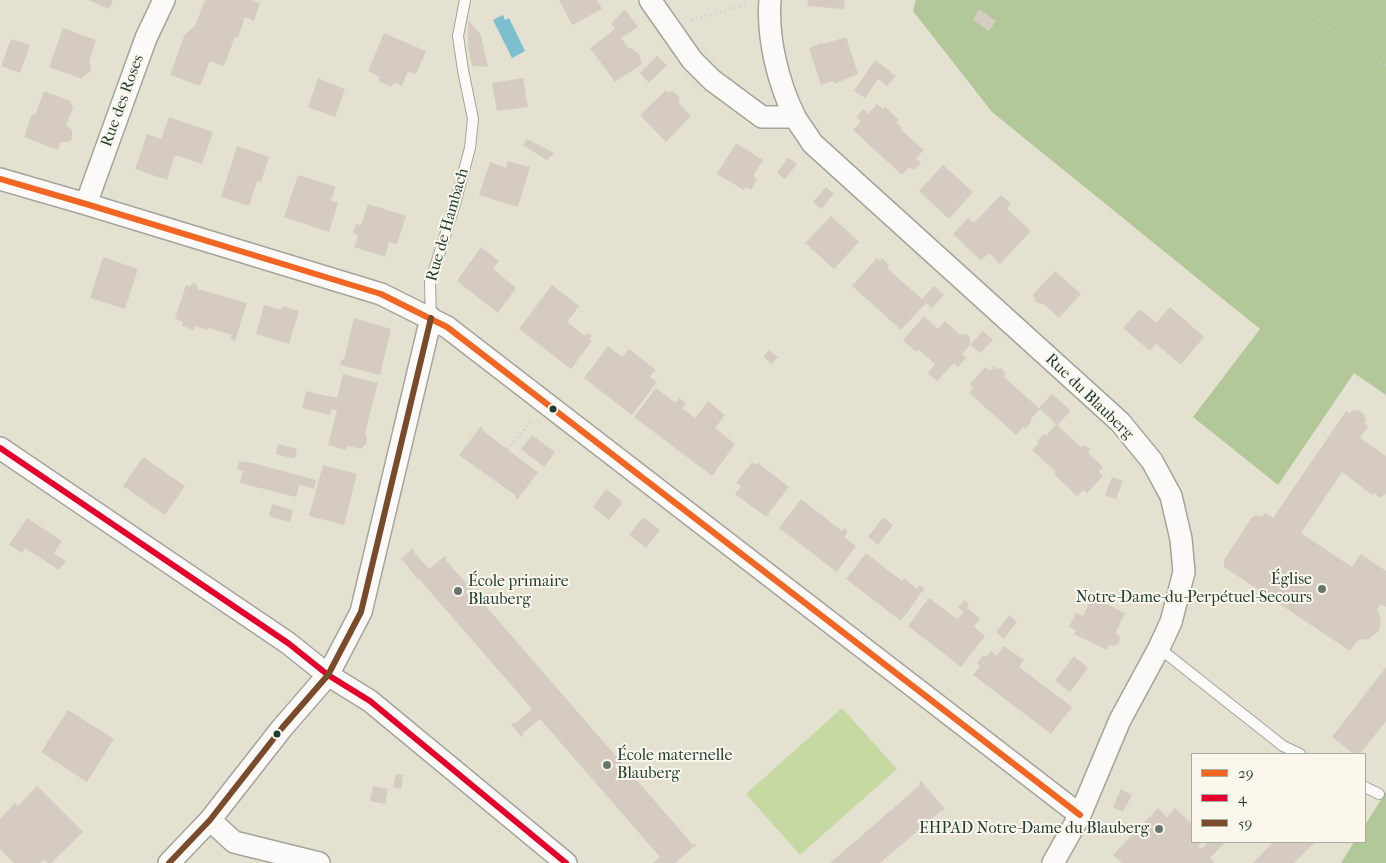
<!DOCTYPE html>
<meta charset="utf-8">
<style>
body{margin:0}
#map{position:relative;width:1386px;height:863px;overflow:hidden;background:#e5e1d1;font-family:"IM FELL French Canon",serif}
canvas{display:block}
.legend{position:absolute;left:1191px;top:753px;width:175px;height:90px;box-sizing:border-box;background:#fbf7ec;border:1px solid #a3ada2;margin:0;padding:6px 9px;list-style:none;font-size:15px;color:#1f3d34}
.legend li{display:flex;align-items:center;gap:10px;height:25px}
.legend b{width:25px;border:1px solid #a3ada2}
</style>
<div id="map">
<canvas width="1386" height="863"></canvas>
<ul class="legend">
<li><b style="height:6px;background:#f26522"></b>29</li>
<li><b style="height:6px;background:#e4002b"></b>4</li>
<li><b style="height:6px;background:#7a4b2a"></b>59</li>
</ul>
</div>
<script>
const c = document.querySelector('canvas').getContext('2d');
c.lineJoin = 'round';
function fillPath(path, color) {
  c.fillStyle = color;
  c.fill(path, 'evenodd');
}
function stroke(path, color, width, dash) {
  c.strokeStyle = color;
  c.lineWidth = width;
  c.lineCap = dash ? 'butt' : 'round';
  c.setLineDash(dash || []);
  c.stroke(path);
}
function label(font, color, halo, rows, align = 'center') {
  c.font = font + ' "IM FELL French Canon",serif';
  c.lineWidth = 4;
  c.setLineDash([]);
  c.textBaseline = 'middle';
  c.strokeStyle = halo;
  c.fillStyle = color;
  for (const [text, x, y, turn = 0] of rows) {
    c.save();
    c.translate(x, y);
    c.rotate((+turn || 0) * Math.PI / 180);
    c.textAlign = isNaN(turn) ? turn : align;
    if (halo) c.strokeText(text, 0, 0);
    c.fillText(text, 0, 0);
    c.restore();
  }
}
fillPath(new Path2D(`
 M 842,708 L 897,769 L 800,855 L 746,794 Z`), '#c6d9a3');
fillPath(new Path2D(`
 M 916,0 L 1386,0 L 1386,395 L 1354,373 L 1278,485 L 1193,417 L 1260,329 L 992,112 L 913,11 Z
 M 1386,792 L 1386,863 L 1341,863 L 1354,842 L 1365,842 L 1365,825 Z`), '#b2c899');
fillPath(new Path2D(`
 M 503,15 L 505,20 L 509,18 L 525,51 L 512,58 L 493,20 Z`), '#7cbfcf');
fillPath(new Path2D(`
 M 88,0 L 113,0 L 109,9 Z
 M 205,0 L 252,0 L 260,3 L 254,21 L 245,17 L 238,38 L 235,37 L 224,66 L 210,61 L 200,86 L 170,75 L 185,34 L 195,26 Z
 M 559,0 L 597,0 L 602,9 L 572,25 Z
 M 808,0 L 845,0 L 844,9 L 807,6 Z
 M 625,9 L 638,27 L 621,38 L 629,49 L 631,48 L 639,54 L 642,64 L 615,82 L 590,48 L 615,29 L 611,24 Z
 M 979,9 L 996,21 L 989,31 L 973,20 Z
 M 468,20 L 481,35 L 488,67 L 472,66 L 468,45 Z
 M 63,28 L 96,40 L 89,62 L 91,65 L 90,72 L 84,76 L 82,79 L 49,67 Z
 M 384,33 L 426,51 L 416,74 L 408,71 L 402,86 L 394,82 L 392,87 L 378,81 L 380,77 L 368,71 Z
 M 846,37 L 858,74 L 834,84 L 833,81 L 821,85 L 809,48 L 821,43 L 823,44 Z
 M 11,39 L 30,45 L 20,73 L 1,66 Z
 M 657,56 L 667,65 L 649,83 L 640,73 Z
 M 875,60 L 896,76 L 887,86 L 878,79 L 865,98 L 854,91 Z
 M 318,78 L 345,89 L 335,117 L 308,107 Z
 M 523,78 L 528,107 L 497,111 L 492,83 Z
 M 666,90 L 669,93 L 671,91 L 674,92 L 679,97 L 680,100 L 678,102 L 691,116 L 666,142 L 640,115 Z
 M 44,91 L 70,101 L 73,108 L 66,125 L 72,130 L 72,139 L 68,142 L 60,142 L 58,150 L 24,137 L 32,114 L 35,115 Z
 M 877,104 L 883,109 L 885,107 L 899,120 L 896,123 L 903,128 L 901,130 L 924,150 L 916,158 L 921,163 L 914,170 L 909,167 L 902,175 L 853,130 L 861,121 L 856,117 L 864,109 L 868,114 Z
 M 169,117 L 213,132 L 202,164 L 175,155 L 167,180 L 135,169 L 147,134 L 161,139 Z
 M 527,139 L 554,153 L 547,160 L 523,145 Z
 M 736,143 L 763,160 L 753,176 L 757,179 L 751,190 L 746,187 L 744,190 L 717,174 Z
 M 237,146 L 269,157 L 261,182 L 257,181 L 249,206 L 221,197 Z
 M 788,157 L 797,164 L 785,179 L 777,173 Z
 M 508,161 L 530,167 L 518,207 L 479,195 L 490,162 L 506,168 Z
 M 943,165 L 973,192 L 949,219 L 919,191 Z
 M 298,175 L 336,187 L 331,200 L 338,203 L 329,232 L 284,217 Z
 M 826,187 L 834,194 L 821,209 L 813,202 Z
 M 1001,195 L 1011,204 L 1007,209 L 1031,231 L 1000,264 L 989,253 L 981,261 L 953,234 L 968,218 L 974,223 Z
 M 368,204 L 406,216 L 397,244 L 389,242 L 385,257 L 354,247 L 358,235 L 353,233 L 356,224 L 361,225 Z
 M 831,216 L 859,242 L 834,269 L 805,243 Z
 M 481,247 L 499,261 L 493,269 L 516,288 L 498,313 L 457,281 Z
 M 103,257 L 138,269 L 125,309 L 90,298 Z
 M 877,258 L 880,261 L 882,258 L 889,265 L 888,269 L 922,299 L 934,286 L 944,295 L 932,308 L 926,303 L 901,330 L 852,286 Z
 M 1055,271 L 1081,294 L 1059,318 L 1045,305 L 1036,302 L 1033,294 Z
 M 193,283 L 196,284 L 198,289 L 247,303 L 235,341 L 230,339 L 232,335 L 209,328 L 208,330 L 195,326 L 194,330 L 182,326 L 183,322 L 175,319 L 186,285 L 190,286 Z
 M 552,285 L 579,306 L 567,322 L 585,336 L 588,333 L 592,336 L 589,339 L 592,341 L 571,369 L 519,329 Z
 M 264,305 L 281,310 L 282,306 L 299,311 L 289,344 L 256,334 Z
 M 1170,307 L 1204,337 L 1181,365 L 1156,344 L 1150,351 L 1123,328 L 1140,309 L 1156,323 Z
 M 924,316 L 938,329 L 945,321 L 959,334 L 966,334 L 970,337 L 970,345 L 983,331 L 993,340 L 980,353 L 970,345 L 962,354 L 966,358 L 958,367 L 954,363 L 937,381 L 928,373 L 935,364 L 919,350 L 916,352 L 903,340 Z
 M 354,318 L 391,329 L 380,375 L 340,365 L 342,359 L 344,360 Z
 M 608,346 L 622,357 L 629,349 L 656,370 L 650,377 L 657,382 L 632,415 L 584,378 Z
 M 769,350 L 778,357 L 772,364 L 763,357 Z
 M 994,366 L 996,369 L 1001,368 L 1006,374 L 1003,376 L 1040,409 L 1030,420 L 1032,421 L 1025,429 L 1023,427 L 1016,435 L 969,393 L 973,388 L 970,384 L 985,367 L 990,371 Z
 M 343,374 L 378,383 L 365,433 L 367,438 L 366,444 L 363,446 L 362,449 L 347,446 L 346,450 L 328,445 L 337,410 L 332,409 L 330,415 L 302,408 L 306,391 L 337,398 Z
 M 656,388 L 676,403 L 679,398 L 686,403 L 682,408 L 695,418 L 708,401 L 725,415 L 715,428 L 735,444 L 712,476 L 634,417 Z
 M 1052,394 L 1071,411 L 1057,425 L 1039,408 Z
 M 1358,410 L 1364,414 L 1366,421 L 1364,423 L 1368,426 L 1360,438 L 1386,456 L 1386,495 L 1385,494 L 1381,498 L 1374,493 L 1372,495 L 1342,472 L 1301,533 L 1352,567 L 1361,554 L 1386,571 L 1386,607 L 1381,604 L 1377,610 L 1381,618 L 1379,631 L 1369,639 L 1358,640 L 1350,651 L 1224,567 L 1224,560 L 1252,517 L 1258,515 L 1262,517 L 1265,513 L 1273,518 L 1346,411 L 1350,414 L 1351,411 Z
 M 1056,424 L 1081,447 L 1085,445 L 1090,449 L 1088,453 L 1103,467 L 1099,472 L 1103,476 L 1087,493 L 1083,490 L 1077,496 L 1054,474 L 1056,472 L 1032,450 L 1039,443 L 1037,441 L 1044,434 L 1046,436 Z
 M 481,426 L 483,428 L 482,430 L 536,471 L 539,471 L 517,500 L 515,498 L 516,496 L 459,455 Z
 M 532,435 L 555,452 L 544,467 L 521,449 Z
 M 278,444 L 297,449 L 295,459 L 276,454 Z
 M 143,457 L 185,486 L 165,515 L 123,486 Z
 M 239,461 L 253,463 L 316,480 L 314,489 L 299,485 L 296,497 L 240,483 L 243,471 L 237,470 Z
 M 752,462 L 756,465 L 758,463 L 789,487 L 766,517 L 735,494 L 741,486 L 736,483 Z
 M 323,465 L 357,474 L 344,525 L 309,516 Z
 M 1112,477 L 1123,481 L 1116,499 L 1105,495 Z
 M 606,489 L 623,502 L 609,520 L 593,507 Z
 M 801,499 L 842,531 L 844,528 L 848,532 L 844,537 L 856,546 L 837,572 L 779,528 Z
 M 272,504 L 293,510 L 290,522 L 269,516 Z
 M 643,517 L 660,530 L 646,548 L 629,535 Z
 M 883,517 L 893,525 L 878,545 L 868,537 Z
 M 27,518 L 62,541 L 54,553 L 66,561 L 59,570 L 25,548 L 22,553 L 9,545 Z
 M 413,548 L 415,550 L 413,551 L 429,569 L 445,556 L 447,557 L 445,559 L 693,845 L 695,843 L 696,845 L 675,863 L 653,863 L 660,857 L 540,719 L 522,734 L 524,735 L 521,737 L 511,724 L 513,722 L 514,724 L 532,709 L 420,580 L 417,579 L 403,560 L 401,561 L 400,560 Z
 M 866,553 L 902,581 L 904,578 L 917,589 L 920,585 L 924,589 L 901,621 L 846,579 Z
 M 1092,597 L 1125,613 L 1116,632 L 1120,637 L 1119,643 L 1114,646 L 1109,645 L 1107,650 L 1074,634 L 1076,630 L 1069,627 L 1076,613 L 1083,616 Z
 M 929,598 L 957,619 L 964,612 L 958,608 L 964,600 L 969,604 L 967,608 L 980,618 L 974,627 L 985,636 L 961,667 L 908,626 Z
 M 1009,615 L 1017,622 L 1004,639 L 996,632 Z
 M 1004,646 L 1024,660 L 1019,667 L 1072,707 L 1051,734 L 973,675 L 980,666 L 977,663 L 983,655 L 986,657 L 991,651 L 997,656 Z
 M 1074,656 L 1088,668 L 1070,692 L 1055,681 Z
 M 1386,667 L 1386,721 L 1360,754 L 1354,754 L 1332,737 Z
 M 68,710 L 114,739 L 87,782 L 41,752 Z
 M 396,774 L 403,775 L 401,789 L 393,787 Z
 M 921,781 L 945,809 L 943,811 L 942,810 L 880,863 L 830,863 L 920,785 L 919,783 Z
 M 37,786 L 83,832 L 51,863 L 48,863 L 44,859 L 40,863 L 14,863 L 0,849 L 0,819 L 15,803 L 18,806 Z
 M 373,786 L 388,789 L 385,804 L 370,801 Z
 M 1121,789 L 1132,795 L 1123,812 L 1113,807 Z
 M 1158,808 L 1167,817 L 1175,808 L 1192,824 L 1192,842 L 1202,842 L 1198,846 L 1201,849 L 1208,842 L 1225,842 L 1210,858 L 1215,863 L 1122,863 L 1113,855 Z
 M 1273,842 L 1315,842 L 1294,863 L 1253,863 Z`), '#d6cbc0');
const service = new Path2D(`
 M 431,318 L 430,283 L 455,204 L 470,148 L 473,119 L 463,70 L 458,36 L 465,0
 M 1159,648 L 1283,746 L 1300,754
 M 1365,787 L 1379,794`);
const minor = new Path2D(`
 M 650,0 L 692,60 L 712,80 L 762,117 L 795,117
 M 770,0 C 767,37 778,83 795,117 C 800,126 807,134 812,143 L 1120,422 L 1152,461 L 1171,496 L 1181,539 L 1184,572 L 1171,622 L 1159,648 L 1120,720 L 1080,815 L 1053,863
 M 0,179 L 86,204 L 381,294 L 447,327 L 1080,815
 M 86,204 L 146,38 L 164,0
 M 0,448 L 288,643 L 328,675 L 370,701 L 566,863
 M 210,820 L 234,842 L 319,863
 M 169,863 L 210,820 L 282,728 L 328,675 L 361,612 L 431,318`);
stroke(service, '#a3a49a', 12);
stroke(minor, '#a3a49a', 24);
stroke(new Path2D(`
 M 1289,0 L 1386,66
 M 691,20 L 748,4
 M 507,449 L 532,421`), '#c9cbc7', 3, [1, 4]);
stroke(service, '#fbfaf8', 10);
stroke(minor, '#fbfaf8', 21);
stroke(new Path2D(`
 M 0,179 L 86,204 L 381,294 L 447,327 L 1080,815`), '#f26522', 6);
stroke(new Path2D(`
 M 0,448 L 288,643 L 328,675 L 370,701 L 566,863`), '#e4002b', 6);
stroke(new Path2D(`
 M 169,863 L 210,820 L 282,728 L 328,675 L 361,612 L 431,318`), '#7a4b2a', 6);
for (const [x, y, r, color] of [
 [553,409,4.5,"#1f3d34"],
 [1322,589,5,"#64766b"],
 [458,591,5,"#64766b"],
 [277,734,4.5,"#1f3d34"],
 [607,765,5,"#64766b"],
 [1159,829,5,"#64766b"]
]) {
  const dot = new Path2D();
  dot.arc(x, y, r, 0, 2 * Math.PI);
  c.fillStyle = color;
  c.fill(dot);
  stroke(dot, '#fbf7ec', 2);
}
label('16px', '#1f3d34', '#fbf7ec', [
 ["Rue des Roses",123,101,-70],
 ["Rue de Hambach",448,225,-74],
 ["Rue du Blauberg",1089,397,44]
]);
label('16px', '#1f3d34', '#fbf7ec', [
 ["Église",1312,580],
 ["Notre-Dame-du-Perpétuel-Secours",1312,598],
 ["École primaire",468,582,"left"],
 ["Blauberg",468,600,"left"],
 ["École maternelle",617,756,"left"],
 ["Blauberg",617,774,"left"],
 ["EHPAD Notre-Dame du Blauberg",1149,829]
], 'right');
</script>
